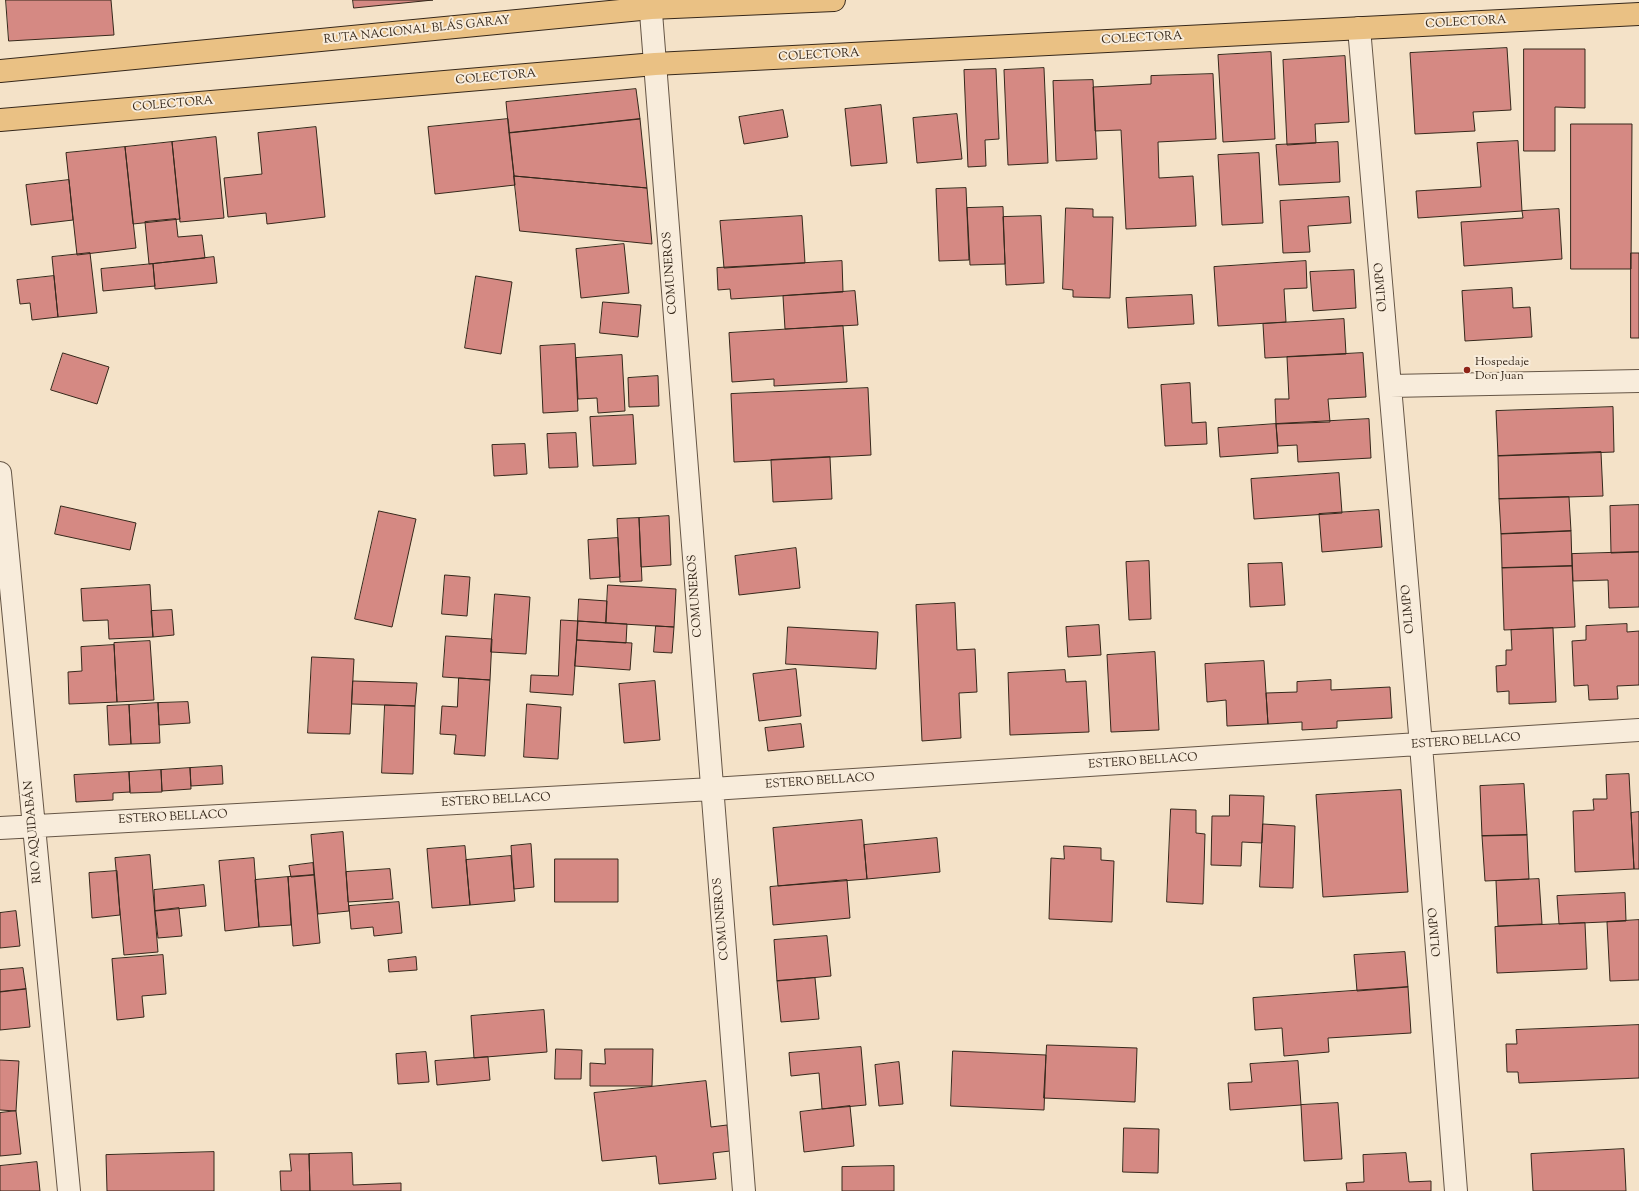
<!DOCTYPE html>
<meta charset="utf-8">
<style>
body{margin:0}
canvas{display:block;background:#f4e2c8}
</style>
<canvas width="1639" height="1191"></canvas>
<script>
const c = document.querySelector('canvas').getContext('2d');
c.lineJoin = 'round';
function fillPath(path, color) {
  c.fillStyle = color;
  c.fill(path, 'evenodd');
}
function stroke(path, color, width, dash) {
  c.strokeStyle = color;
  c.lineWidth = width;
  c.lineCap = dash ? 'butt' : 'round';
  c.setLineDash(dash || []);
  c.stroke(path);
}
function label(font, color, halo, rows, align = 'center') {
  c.font = font + ' "Sorts Mill Goudy",serif';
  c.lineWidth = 4;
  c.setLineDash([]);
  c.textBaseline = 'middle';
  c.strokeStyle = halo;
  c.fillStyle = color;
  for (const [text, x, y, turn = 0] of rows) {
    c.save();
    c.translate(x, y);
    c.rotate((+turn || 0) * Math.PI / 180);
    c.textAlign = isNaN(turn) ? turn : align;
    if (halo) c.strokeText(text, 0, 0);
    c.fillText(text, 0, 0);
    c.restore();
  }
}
const building = new Path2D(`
 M 6,0 L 111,0 L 114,35 L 9,41 Z
 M 353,0 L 433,0 L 354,8 Z
 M 1507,48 L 1511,110 L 1473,112 L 1475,131 L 1415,134 L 1410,53 Z
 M 1524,49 L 1585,49 L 1585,108 L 1555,107 L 1555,151 L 1524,151 Z
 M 1271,52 L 1275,139 L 1223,142 L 1218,55 Z
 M 1345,56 L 1349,122 L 1315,124 L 1316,143 L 1287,145 L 1283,60 Z
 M 1044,68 L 1048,163 L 1008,165 L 1004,70 Z
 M 996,69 L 999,139 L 985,140 L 986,166 L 968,167 L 964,70 Z
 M 1213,74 L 1216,139 L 1158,142 L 1159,178 L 1193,176 L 1196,226 L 1126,229 L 1121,130 L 1095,131 L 1093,87 L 1151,84 L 1151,76 Z
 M 1093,80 L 1097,159 L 1056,161 L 1053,81 Z
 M 636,89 L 640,119 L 509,133 L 506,102 Z
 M 881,105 L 887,163 L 851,166 L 845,109 Z
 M 783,110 L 788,137 L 744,144 L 739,117 Z
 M 957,114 L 962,159 L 917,163 L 913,118 Z
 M 508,119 L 515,185 L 435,194 L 428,127 Z
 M 640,119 L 647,188 L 514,176 L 509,133 Z
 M 1571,124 L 1632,124 L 1631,269 L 1571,269 Z
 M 316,127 L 325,217 L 267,224 L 266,213 L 228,217 L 224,178 L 262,174 L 258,133 Z
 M 216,137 L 224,218 L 180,222 L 172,142 Z
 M 1518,141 L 1522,211 L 1418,218 L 1416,191 L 1481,187 L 1477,143 Z
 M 172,142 L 180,219 L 133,224 L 125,147 Z
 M 1338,142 L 1340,182 L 1279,185 L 1276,145 Z
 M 125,147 L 136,248 L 77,255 L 66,153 Z
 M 1259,153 L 1263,223 L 1222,225 L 1218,155 Z
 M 514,176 L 647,188 L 652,244 L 520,231 Z
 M 69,180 L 73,220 L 31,225 L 26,185 Z
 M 966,188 L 969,260 L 939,261 L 936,189 Z
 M 1349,197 L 1351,223 L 1308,226 L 1310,252 L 1283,253 L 1280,201 Z
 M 1003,207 L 1005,264 L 970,265 L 967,208 Z
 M 1066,208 L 1093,209 L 1093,217 L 1113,217 L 1110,298 L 1073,297 L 1073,290 L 1063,289 Z
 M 1559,209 L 1562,259 L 1464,266 L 1461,222 L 1523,218 L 1522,211 Z
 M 802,216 L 805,263 L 724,268 L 720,221 Z
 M 1041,216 L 1044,283 L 1006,285 L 1003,217 Z
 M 176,219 L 178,237 L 202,235 L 205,258 L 149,264 L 145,222 Z
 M 624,244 L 629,293 L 581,298 L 576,249 Z
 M 90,253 L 97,313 L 58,317 L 52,257 Z
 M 1631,253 L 1639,253 L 1639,338 L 1631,338 Z
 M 214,257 L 217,283 L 155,289 L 153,264 Z
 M 842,261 L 843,292 L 731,299 L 730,289 L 718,290 L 717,268 Z
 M 1306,261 L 1307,288 L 1284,289 L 1286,322 L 1218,326 L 1214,267 Z
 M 153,264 L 155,286 L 103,291 L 101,269 Z
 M 1354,270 L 1356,308 L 1313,311 L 1310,272 Z
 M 54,276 L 58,317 L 32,320 L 30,303 L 20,304 L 17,280 Z
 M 476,276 L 512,282 L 501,354 L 465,348 Z
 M 1512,288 L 1513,308 L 1530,307 L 1532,337 L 1465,341 L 1462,291 Z
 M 855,291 L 858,325 L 785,329 L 783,296 Z
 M 1192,295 L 1194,324 L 1128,328 L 1126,298 Z
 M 603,302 L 641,305 L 638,337 L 600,333 Z
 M 1344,319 L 1346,354 L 1265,358 L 1263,324 Z
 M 843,326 L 847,382 L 774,386 L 774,379 L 732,382 L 729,333 Z
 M 575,344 L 578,411 L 543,413 L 540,346 Z
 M 63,353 L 109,367 L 97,404 L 51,390 Z
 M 1363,353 L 1366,397 L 1328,399 L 1330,422 L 1276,424 L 1275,399 L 1289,399 L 1287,357 Z
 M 622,355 L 625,411 L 598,413 L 597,398 L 578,399 L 576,358 Z
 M 658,376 L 659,406 L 629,407 L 628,378 Z
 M 1190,383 L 1192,423 L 1206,422 L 1207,444 L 1165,446 L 1161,385 Z
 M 868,388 L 871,455 L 734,462 L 731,394 Z
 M 1613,407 L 1614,452 L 1498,456 L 1496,411 Z
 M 633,415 L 636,464 L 593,466 L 590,417 Z
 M 1369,419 L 1371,458 L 1298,462 L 1297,445 L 1278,446 L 1276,424 Z
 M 1276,424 L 1278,453 L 1220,457 L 1218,428 Z
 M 576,433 L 578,467 L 549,468 L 547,434 Z
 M 525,444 L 527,474 L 494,476 L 492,445 Z
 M 1601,452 L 1603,496 L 1499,499 L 1498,456 Z
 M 830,457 L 832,499 L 773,502 L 771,460 Z
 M 1339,473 L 1342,513 L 1254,519 L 1251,479 Z
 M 1569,497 L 1571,531 L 1501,534 L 1499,499 Z
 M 1639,505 L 1639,552 L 1611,553 L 1610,506 Z
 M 61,506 L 136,523 L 130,550 L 55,534 Z
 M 1379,510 L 1382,547 L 1322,552 L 1319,514 Z
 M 379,511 L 416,519 L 392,627 L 355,619 Z
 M 669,516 L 671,565 L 641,567 L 639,518 Z
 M 639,518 L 642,581 L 620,582 L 617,519 Z
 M 1571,531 L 1572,566 L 1502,568 L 1501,534 Z
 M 618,538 L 620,577 L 590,579 L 588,540 Z
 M 796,548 L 800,588 L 739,595 L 735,556 Z
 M 1639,552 L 1639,607 L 1609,608 L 1608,580 L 1573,581 L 1572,554 Z
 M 1149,561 L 1151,619 L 1129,620 L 1126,562 Z
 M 1282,563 L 1285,605 L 1250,607 L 1248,564 Z
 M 1572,566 L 1575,627 L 1504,630 L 1502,568 Z
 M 445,575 L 470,577 L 467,616 L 442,614 Z
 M 150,585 L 153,637 L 109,639 L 108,620 L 83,621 L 81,589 Z
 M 608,585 L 676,589 L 674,627 L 606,623 Z
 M 495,594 L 530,597 L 526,654 L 491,652 Z
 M 579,599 L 607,601 L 606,623 L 578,621 Z
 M 955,603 L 957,650 L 975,649 L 977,692 L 959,693 L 961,738 L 922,741 L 916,605 Z
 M 172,610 L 174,635 L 153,637 L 151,611 Z
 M 561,620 L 578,621 L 573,695 L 530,692 L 531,675 L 558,676 Z
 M 578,621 L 627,624 L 626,643 L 577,640 Z
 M 1627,624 L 1627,632 L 1639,631 L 1639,685 L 1617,686 L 1618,699 L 1589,700 L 1588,685 L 1574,686 L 1572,641 L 1586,640 L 1586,626 Z
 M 1099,625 L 1101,655 L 1068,657 L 1066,627 Z
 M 656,626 L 674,627 L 672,653 L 654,652 Z
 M 788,627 L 878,632 L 876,669 L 786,664 Z
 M 1553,628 L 1556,702 L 1509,704 L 1509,691 L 1497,692 L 1496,666 L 1506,665 L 1506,650 L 1512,650 L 1511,630 Z
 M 446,636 L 492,639 L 490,680 L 443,677 Z
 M 577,640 L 632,643 L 630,670 L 575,666 Z
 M 150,641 L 154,700 L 117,702 L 114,643 Z
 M 114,645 L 117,702 L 69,704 L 68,672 L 82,671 L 81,647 Z
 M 1155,652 L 1159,730 L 1111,732 L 1107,655 Z
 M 312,657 L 354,659 L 350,734 L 308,733 Z
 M 1264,661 L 1268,724 L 1227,726 L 1226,700 L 1207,702 L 1205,664 Z
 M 796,669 L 801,716 L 759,721 L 753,674 Z
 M 1065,670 L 1066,682 L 1086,681 L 1089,732 L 1010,735 L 1008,673 Z
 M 459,678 L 490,680 L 485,756 L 454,754 L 456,735 L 440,734 L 442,706 L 457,707 Z
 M 1331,680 L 1331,690 L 1390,687 L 1392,718 L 1337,721 L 1337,728 L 1302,730 L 1302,722 L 1268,724 L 1266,693 L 1297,692 L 1297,682 Z
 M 353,681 L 417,683 L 415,706 L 352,704 Z
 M 655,681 L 660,740 L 624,743 L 619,684 Z
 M 188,702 L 190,723 L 159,725 L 158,703 Z
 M 158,703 L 160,743 L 131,744 L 129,705 Z
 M 527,704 L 561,707 L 558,759 L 524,757 Z
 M 129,705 L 131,744 L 109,745 L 107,706 Z
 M 385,705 L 415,706 L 413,774 L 382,773 Z
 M 801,724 L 804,747 L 768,751 L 765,728 Z
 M 222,766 L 223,784 L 191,786 L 190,768 Z
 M 190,768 L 191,789 L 162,791 L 161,770 Z
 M 161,770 L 162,792 L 130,793 L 129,772 Z
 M 129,772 L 130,792 L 113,793 L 113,800 L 76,802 L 74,775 Z
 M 1629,774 L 1634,869 L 1575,872 L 1573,811 L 1594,810 L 1593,799 L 1607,799 L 1606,775 Z
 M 1524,784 L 1527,835 L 1482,836 L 1480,786 Z
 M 1401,790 L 1408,892 L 1323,897 L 1316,795 Z
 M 1230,795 L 1264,796 L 1262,843 L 1242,842 L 1241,866 L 1211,865 L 1212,816 L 1229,816 Z
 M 1171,809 L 1196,810 L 1196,833 L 1205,834 L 1203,904 L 1167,902 Z
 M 1639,812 L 1639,869 L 1634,869 L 1631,813 Z
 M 862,820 L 867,879 L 778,886 L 773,828 Z
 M 1263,824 L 1295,826 L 1293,888 L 1260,887 Z
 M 343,832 L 349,911 L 318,914 L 311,835 Z
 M 1527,835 L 1529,879 L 1485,881 L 1482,836 Z
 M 937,838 L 940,872 L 867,879 L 864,845 Z
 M 531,844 L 534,887 L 514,889 L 511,846 Z
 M 465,846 L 470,905 L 432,908 L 427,849 Z
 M 1064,846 L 1101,848 L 1101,860 L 1114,861 L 1112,922 L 1049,919 L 1051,858 L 1064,859 Z
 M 150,855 L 158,952 L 124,955 L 115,858 Z
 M 511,856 L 515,901 L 470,905 L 466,860 Z
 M 254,858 L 259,927 L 225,931 L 219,861 Z
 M 555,859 L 618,859 L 618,902 L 555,902 Z
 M 313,863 L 314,875 L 291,877 L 289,866 Z
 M 390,869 L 393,899 L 348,902 L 346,872 Z
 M 117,871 L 120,915 L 92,918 L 89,873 Z
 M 314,875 L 320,943 L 293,946 L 288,877 Z
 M 288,877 L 291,925 L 259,927 L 255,880 Z
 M 1539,879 L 1542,924 L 1498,926 L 1496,881 Z
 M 847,880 L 850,918 L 773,925 L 770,887 Z
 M 204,885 L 206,906 L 155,911 L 154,890 Z
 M 1625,893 L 1626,921 L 1559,924 L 1557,896 Z
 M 399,902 L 402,933 L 374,936 L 373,927 L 351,929 L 349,906 Z
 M 179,908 L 182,936 L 158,938 L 155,911 Z
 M 16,911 L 20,946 L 0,948 L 0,913 Z
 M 1639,920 L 1639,980 L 1610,981 L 1607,922 Z
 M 1585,923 L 1587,969 L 1497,973 L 1495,927 Z
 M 827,936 L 831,976 L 777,981 L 774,940 Z
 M 1405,952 L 1408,987 L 1357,991 L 1354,955 Z
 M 163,955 L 166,994 L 142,996 L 144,1017 L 117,1020 L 112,959 Z
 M 416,957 L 417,970 L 389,972 L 388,960 Z
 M 23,968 L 26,989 L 0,992 L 0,970 Z
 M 815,978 L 819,1019 L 781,1022 L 777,981 Z
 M 1408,987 L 1411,1033 L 1328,1038 L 1329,1052 L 1284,1056 L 1282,1028 L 1255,1030 L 1253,998 Z
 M 26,989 L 30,1027 L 0,1030 L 0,992 Z
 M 544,1010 L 547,1052 L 474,1058 L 471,1016 Z
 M 1639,1025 L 1639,1078 L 1519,1083 L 1518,1072 L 1507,1072 L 1506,1044 L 1517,1044 L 1516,1030 Z
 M 1047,1045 L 1137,1048 L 1135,1102 L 1044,1098 Z
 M 861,1047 L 866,1105 L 822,1109 L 819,1073 L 791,1076 L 789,1053 Z
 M 556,1049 L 582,1050 L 581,1079 L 555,1079 Z
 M 605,1049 L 653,1049 L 652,1086 L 590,1086 L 590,1063 L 605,1064 Z
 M 953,1051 L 1046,1055 L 1044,1110 L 951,1106 Z
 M 426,1052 L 429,1082 L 398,1084 L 396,1054 Z
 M 488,1057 L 490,1080 L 437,1085 L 435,1061 Z
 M 0,1060 L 19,1061 L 16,1111 L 0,1110 Z
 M 1298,1061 L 1301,1105 L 1230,1110 L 1228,1083 L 1252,1082 L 1250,1064 Z
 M 899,1062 L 903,1104 L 879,1106 L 875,1065 Z
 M 706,1081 L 711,1127 L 727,1125 L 730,1151 L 713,1153 L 716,1179 L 659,1184 L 656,1156 L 602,1161 L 594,1093 Z
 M 1338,1103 L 1342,1159 L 1304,1161 L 1301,1105 Z
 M 850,1106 L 854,1146 L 804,1152 L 800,1112 Z
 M 16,1111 L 21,1154 L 0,1156 L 0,1113 Z
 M 1124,1128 L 1159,1129 L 1158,1173 L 1123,1172 Z
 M 1624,1149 L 1626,1191 L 1533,1191 L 1531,1154 Z
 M 214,1152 L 214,1191 L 107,1191 L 106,1155 Z
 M 352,1153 L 353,1185 L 401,1183 L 401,1191 L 310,1191 L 309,1154 Z
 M 1406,1153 L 1409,1182 L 1431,1181 L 1431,1191 L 1347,1191 L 1346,1183 L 1364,1182 L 1363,1155 Z
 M 290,1154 L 309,1154 L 310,1191 L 281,1191 L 280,1171 L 291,1171 Z
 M 37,1162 L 40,1191 L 0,1191 L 0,1166 Z
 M 894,1166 L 894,1191 L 842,1191 L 842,1167 Z`);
fillPath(building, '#d58983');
stroke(building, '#36281b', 1);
const minor = new Path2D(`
 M 650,0 L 744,1191
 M 1359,28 L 1421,745 L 1456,1191
 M 1390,386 L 1639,381
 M 0,473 L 69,1191
 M 0,828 L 712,789 L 1639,730`);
const major = new Path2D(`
 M 0,120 L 655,64 L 1639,14`);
const highway = new Path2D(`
 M 0,71 L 651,8 L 834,0`);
stroke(minor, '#665646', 24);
stroke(major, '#36281b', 24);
stroke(highway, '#36281b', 24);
stroke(minor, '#f8ecdb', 22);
stroke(major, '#eac184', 22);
stroke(highway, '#eac184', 22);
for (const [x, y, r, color] of [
 [1467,370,4,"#8f2418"]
]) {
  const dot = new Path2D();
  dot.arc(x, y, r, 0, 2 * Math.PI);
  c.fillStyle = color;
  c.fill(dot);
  stroke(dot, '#f8ecdb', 1.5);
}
label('12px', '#36281b', '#f8ecdb', [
 ["COLECTORA",1466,23,-3],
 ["RUTA NACIONAL BLÁS GARAY",417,31,-6],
 ["COLECTORA",1142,39,-3],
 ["COLECTORA",819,56,-3],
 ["COLECTORA",496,78,-5],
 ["COLECTORA",173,105,-5],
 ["COMUNEROS",671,273,-94],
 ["OLIMPO",1382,287,-95],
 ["COMUNEROS",696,596,-94],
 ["OLIMPO",1409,609,-95],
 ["ESTERO BELLACO",1466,742,-4],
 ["ESTERO BELLACO",1143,762,-4],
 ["ESTERO BELLACO",820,782,-4],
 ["ESTERO BELLACO",496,801,-3],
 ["ESTERO BELLACO",173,818,-3],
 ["RIO AQUIDABÁN",34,832,-95],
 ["COMUNEROS",722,919,-95],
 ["OLIMPO",1436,932,-95]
]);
label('12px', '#36281b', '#f8ecdb', [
 ["Hospedaje",1475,363],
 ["Don Juan",1475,377]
], 'left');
</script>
